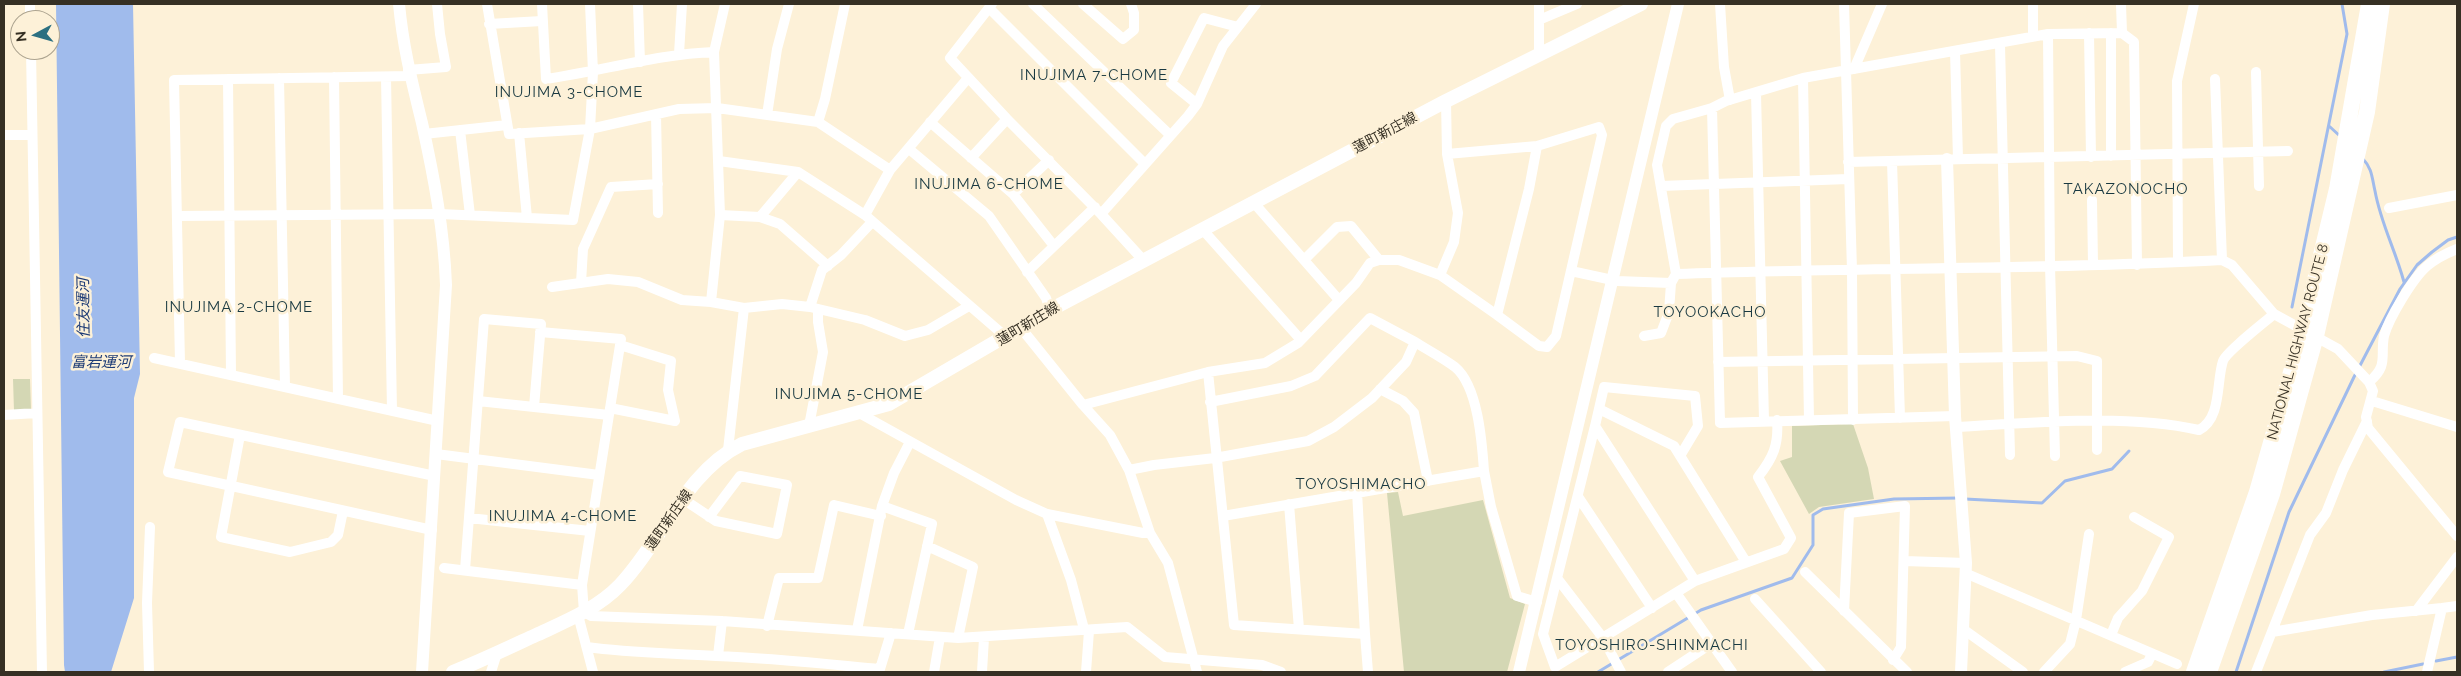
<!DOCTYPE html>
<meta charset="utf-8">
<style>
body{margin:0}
#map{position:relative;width:2461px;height:676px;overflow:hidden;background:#fdf1d8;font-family:Raleway,sans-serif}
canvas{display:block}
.frame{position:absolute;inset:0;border:5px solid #363024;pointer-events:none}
.north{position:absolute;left:10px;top:10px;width:50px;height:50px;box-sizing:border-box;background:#fdf1d8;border:1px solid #ada490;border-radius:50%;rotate:264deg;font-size:14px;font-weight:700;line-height:20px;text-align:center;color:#363024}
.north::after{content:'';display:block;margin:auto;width:18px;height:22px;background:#2c7081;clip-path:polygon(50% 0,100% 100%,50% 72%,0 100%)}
</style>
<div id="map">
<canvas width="2461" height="676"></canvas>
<div class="frame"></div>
<div class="north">N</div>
</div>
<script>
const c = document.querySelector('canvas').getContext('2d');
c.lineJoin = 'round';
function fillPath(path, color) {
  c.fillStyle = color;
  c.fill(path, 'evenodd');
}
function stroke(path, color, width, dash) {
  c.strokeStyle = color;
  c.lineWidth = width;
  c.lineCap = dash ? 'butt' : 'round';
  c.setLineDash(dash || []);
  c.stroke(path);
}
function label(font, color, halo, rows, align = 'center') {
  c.font = font + ' Raleway,"Noto Sans JP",sans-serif';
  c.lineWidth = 5;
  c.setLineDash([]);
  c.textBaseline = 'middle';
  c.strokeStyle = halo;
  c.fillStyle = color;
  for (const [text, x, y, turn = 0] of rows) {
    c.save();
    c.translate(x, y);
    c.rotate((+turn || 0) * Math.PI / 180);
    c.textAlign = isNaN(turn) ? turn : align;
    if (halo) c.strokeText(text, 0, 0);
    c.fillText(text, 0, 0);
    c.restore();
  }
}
fillPath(new Path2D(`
 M 13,379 L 30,379 L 31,410 L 14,411 Z
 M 1853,424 L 1868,468 L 1874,499 L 1819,507 L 1809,514 L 1780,461 L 1792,457 L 1792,426 Z
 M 1398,492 L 1403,516 L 1483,500 L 1510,598 L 1525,604 L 1507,672 L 1404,672 L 1387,493 Z`), '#d4d7b4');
fillPath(new Path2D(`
 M 56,4 L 133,4 L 140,374 L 134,398 L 134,598 L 111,672 L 65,672 L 64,665 Z`), '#a0bbec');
stroke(new Path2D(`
 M 2329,126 L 2341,137
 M 2363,159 C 2372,168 2372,178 2375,191 C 2381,224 2395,249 2404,282
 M 2292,307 L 2347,34 L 2342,4
 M 1965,499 L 2042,503 L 2065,481 L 2112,469 L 2129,451
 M 2436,661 L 2457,657
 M 1598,672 L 1701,610 L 1792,578 L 1813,545 L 1813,515 L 1823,509 L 1894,499 L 1959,498
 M 2236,672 L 2289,512 L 2354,377 L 2400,289 L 2417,265 L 2432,252 L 2448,240 L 2457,237
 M 2384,672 L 2423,664`), '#a0bbec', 3);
stroke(new Path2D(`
 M 30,4 L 30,20
 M 487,4 L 509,134 L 590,129 L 679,109 L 717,108 L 818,122 L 890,170 L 865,215 L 1006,337
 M 542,4 L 546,79 C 602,71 658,54 714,52
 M 638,4 L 640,62
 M 725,4 L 714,52 L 720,215 L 711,302 L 744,308 L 728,450
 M 992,4 L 950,58 L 1007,119 L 1101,214 L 1188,116 L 1197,104 L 1223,46 L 1256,4
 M 1033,4 L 1170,135
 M 1083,4 L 1123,39 L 1134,30 L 1134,13 L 1131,4
 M 1720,4 L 1724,67 L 1730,100
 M 1844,4 L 1852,270 L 1853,420
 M 2121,4 L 2122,33
 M 989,8 L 1145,164
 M 1539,20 L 1577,4
 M 489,24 L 542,21
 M 2089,33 L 2091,157
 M 2111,33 L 2111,156
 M 2048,34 L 2050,265 L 2055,456
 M 2033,37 L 2033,4
 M 2000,44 L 2010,455
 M 31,50 L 42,672
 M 1955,51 L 1958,159
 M 679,54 L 682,4
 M 1539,56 L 1539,4
 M 1854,69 L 1882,4
 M 408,70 L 446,67 L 440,34 L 437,4
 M 2256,72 L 2259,186
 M 334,77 L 338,399
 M 386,77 L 392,411
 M 279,78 L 285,387
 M 1803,78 L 1809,420
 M 228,79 L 231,375
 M 2215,79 L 2222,260
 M 1756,93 L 1764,420
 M 1197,104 L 1171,83 L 1204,18 L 1238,27
 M 1712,108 L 1720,423 L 1955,416
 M 656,114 L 658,213
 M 767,115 L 777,49 L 789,4
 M 818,122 L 825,99 L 845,4
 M 930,122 L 1013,194 L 1054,246
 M 1599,127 L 1602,135 L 1556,336 L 1547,347 L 1539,346 L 1497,315 L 1529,189 L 1537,146 Z
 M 460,130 L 470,215
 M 519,133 L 527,218
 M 424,134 L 507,125
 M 4,135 L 32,135
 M 909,149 L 989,216 L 1046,298 L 1050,310
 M 1447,154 L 1537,146
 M 971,158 L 1007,119
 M 719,161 L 798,172 L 865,215
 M 1892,161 L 1900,418
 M 1848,162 L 2288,151
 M 890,170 L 968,78
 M 1661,186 L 1848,179
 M 1013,194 L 1049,160
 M 2092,200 L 2093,265
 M 1254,203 L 1339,300
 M 2389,208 L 2457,195
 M 1101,214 L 1144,261
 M 720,215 L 760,217 L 780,224 L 828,266
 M 177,216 L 440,214 L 573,220 L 590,129 L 593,72 L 590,4
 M 760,217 L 798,172
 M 1203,230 L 1301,340
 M 1304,260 L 1337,227 L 1351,226 L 1379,260
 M 2178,262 L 2177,81 L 2194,4
 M 1571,271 L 1617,281 L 1671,283 L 1676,274 L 1657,165 L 1666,126 L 1673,119 L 1712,108 L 1726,101 L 1803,78 L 2048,34 L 2122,33 L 2134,42 L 2137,265
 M 1027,272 L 1095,207
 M 1676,274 C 1858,267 2040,270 2222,260 L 2232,265 L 2274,314 L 2338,349 L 2369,382 L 2373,391 L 2366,417 L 2368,428 L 2457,536
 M 1440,275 L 1454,242 L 1458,213 L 1447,154 L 1446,101
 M 581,283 L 583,249 L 611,187 L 658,184
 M 552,287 L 608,279 L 638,282 L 682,300 L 711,302
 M 810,307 L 822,270 L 841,255 L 872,222
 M 744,308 L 782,304 L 810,307 L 865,320 L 905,336 L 928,330 L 969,306
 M 1021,328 L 1083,405 L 1110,435 L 1129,470 L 1150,533 L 1168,563 L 1197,672
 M 540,332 L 621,339 L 582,585 L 584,612 L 591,616 L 722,621 L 958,638 L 1127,627 L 1165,657 L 1262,665 L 1281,672
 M 1644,336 L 1661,333 L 1669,312 L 1671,283
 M 154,358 L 438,421
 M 1718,362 L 2077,356 L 2097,361 L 2097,450
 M 180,363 L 174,80 L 409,76
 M 1208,372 L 1234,625 L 1365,634 L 1357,492
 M 2369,382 C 2389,365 2380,357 2384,336 C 2389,318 2413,278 2427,266 C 2435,259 2447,253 2457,249
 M 1380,389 L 1403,401 L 1414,413 L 1428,481
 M 478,401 L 609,415
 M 2372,401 L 2457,427
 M 1210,402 L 1291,386 L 1315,376 L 1370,318 L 1415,342
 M 1083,405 L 1208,372 L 1265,363 L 1298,343 L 1356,283 L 1370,263 L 1379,260 L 1399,260 L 1440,275 L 1497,315
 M 610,408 L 675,421 L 668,390 L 671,361 L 620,345
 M 1599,409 L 1674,446 L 1746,562
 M 859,413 L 1016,500 L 1047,514 L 1143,533 L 1150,533
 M 4,415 L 37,413
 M 809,426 L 823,352 L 818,322 L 818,309
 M 1595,426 L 1604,387 L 1695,396 L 1698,426 L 1680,456
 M 1955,427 C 2032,423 2124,413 2199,430 C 2222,418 2216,382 2223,361 C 2226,352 2265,322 2274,314
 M 240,435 L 221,537 L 290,552 L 331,542 L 338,535 L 343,511
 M 436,454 L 599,475
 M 1129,470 L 1154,465 L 1215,458 L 1308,441 L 1334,427 L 1372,398 L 1406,362 L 1415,342 C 1428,350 1443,358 1455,367 C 1478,386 1482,442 1484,471 L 1223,516
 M 1484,471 L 1491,507 L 1517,596 L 1537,602
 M 1579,498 L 1652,608
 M 683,499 L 716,521 L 777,534 L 787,485 L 740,476 L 709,517
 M 1289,504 L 1299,629
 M 882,506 L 932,524 L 908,634
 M 1047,514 L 1071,580 L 1084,629
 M 469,518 L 590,531
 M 432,530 L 168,472 L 180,422 L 435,476
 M 927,546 L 973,567 L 958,638
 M 1904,561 L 1966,563
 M 444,568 L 582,585
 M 465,570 L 484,319 L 541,324 L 534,407
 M 1805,572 L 1907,672
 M 1965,573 L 2177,664
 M 1557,578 L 1603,638 L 1621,672
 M 1695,581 L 1595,426 L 1543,634 L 1555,667 L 1695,581 L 1784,549 L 1791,538 L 1758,477 C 1773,458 1779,445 1777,420
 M 1676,593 L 1732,672
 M 1755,599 L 1821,672
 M 1844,611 L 1849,513 L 1905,506 L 1901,647 L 1893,660
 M 2416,611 L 2457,557
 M 578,615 L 593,672
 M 767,626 L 779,578 L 818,578 L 834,505 L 881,516
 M 1963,629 L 2023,672
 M 857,630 L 882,506 L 894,473 L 910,442
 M 2272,632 L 2372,615 L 2442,608
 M 1365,634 L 1368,672
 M 2111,635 L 2118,618 L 2142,591 L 2169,537 L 2134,517
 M 587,647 C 630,653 673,653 716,656 C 771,658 826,664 880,669 L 879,672
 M 718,656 L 722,621
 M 880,669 L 891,633
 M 149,672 L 147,603 L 150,527
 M 491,672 L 497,653
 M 934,672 L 940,637
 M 982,672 L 984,638
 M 1086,672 L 1089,631
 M 1668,672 L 1712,643
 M 2044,672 L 2070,644 L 2076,620 L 2089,534
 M 2125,672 L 2148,662 L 2152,654
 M 2256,672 L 2310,535 L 2326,513 L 2343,470 L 2367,421
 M 2427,672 L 2442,608 L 2457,606`), '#fff', 10);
stroke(new Path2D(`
 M 399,4 C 403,47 412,82 422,123 C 434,177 444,230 446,285 L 422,672
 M 1947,159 L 1955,416 L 1966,563 L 1961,672
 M 1519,672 L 1678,4`), '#fff', 12);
stroke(new Path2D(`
 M 453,672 C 481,661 508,648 536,635 C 564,622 597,609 620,585 C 662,541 685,472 742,444 L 889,404 L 1050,310 L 1446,101 L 1641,4`), '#fff', 14);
stroke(new Path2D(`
 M 2194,672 L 2257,492 L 2303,330 L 2337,189 L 2369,4
 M 2209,672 L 2272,494 L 2316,336 L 2367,112 L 2382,4`), '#fff', 16);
label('14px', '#363024', '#fdf1d8', [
 ["蓮町新庄線",1385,133,-28],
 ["蓮町新庄線",1028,324,-31],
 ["NATIONAL HIGHWAY ROUTE 8",2298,342,-75],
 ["蓮町新庄線",669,520,-55]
]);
c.letterSpacing = '1px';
label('15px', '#193941', '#fdf1d8', [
 ["INUJIMA 7-CHOME",1094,75],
 ["INUJIMA 3-CHOME",569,92],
 ["INUJIMA 6-CHOME",989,184],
 ["TAKAZONOCHO",2126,189],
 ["INUJIMA 2-CHOME",239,307],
 ["TOYOOKACHO",1710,312],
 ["INUJIMA 5-CHOME",849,394],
 ["TOYOSHIMACHO",1361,484],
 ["INUJIMA 4-CHOME",563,516],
 ["TOYOSHIRO-SHINMACHI",1652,645]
]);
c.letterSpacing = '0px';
label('italic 15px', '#1f3c76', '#fdf1d8', [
 ["住友運河",84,308,-91],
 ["富岩運河",101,362]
]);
</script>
